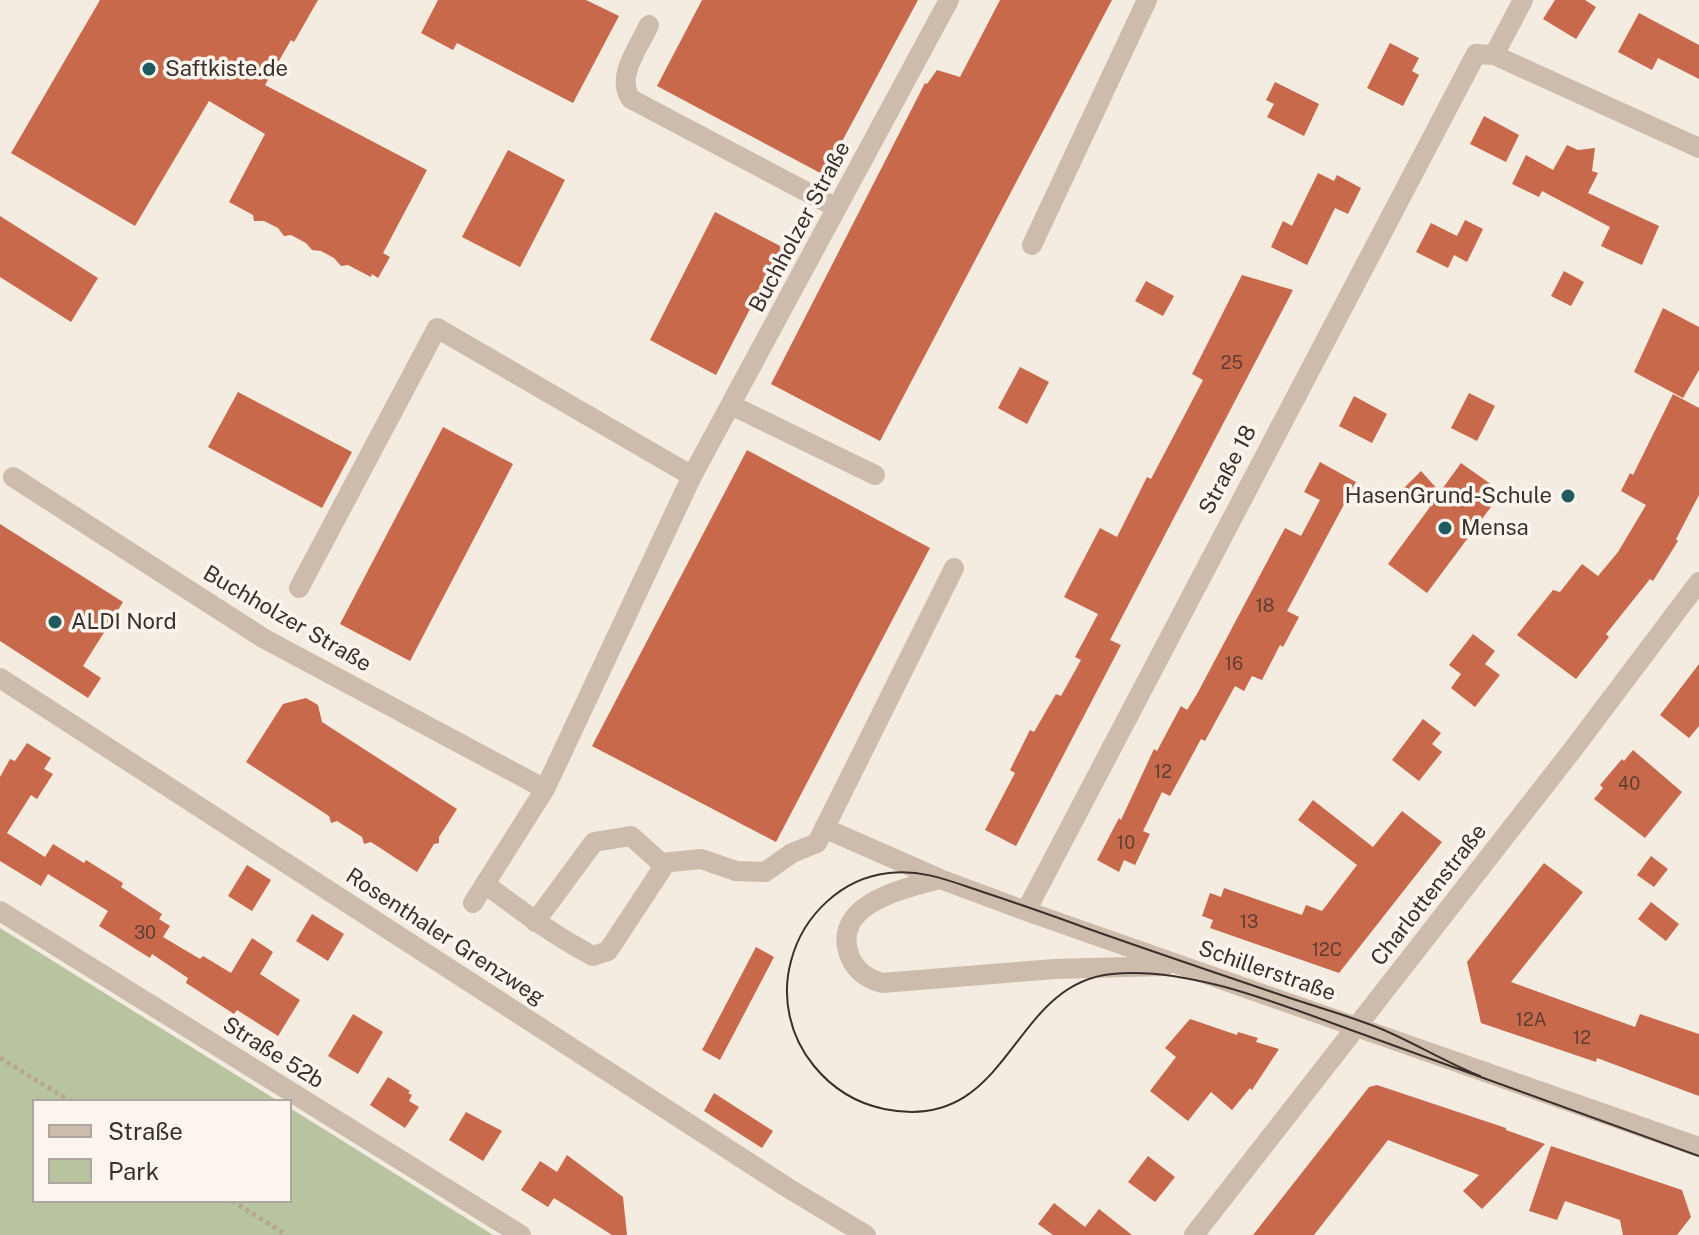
<!DOCTYPE html>
<meta charset="utf-8">
<style>
body{margin:0}
#map{position:relative;width:1699px;height:1235px;overflow:hidden;background:#f4ebe1;font-family:"Public Sans",sans-serif}
canvas{display:block}
.legend{position:absolute;left:32px;top:1099px;width:260px;height:104px;box-sizing:border-box;background:#fbf5ee;border:2px solid #aea6a0;margin:0;padding:10px 14px;list-style:none;font-size:24px;color:#3b302b}
.legend li{display:flex;align-items:center;gap:16px;height:40px}
.legend b{width:40px;border:2px solid #aea6a0}
</style>
<div id="map">
<canvas width="1699" height="1235"></canvas>
<ul class="legend">
<li><b style="height:10px;background:#cdbbac"></b>Straße</li>
<li><b style="height:22px;background:#b8c4a0"></b>Park</li>
</ul>
</div>
<script>
const c = document.querySelector('canvas').getContext('2d');
c.lineJoin = 'round';
function fillPath(path, color) {
  c.fillStyle = color;
  c.fill(path, 'evenodd');
}
function stroke(path, color, width, dash) {
  c.strokeStyle = color;
  c.lineWidth = width;
  c.lineCap = dash ? 'butt' : 'round';
  c.setLineDash(dash || []);
  c.stroke(path);
}
function label(font, color, halo, rows, align = 'center') {
  c.font = font + ' "Public Sans",sans-serif';
  c.lineWidth = 7;
  c.setLineDash([]);
  c.textBaseline = 'middle';
  c.strokeStyle = halo;
  c.fillStyle = color;
  for (const [text, x, y, turn = 0] of rows) {
    c.save();
    c.translate(x, y);
    c.rotate((+turn || 0) * Math.PI / 180);
    c.textAlign = isNaN(turn) ? turn : align;
    if (halo) c.strokeText(text, 0, 0);
    c.fillText(text, 0, 0);
    c.restore();
  }
}
fillPath(new Path2D(`
 M 0,928 L 278,1101 L 34,1101 L 34,1201 L 290,1201 L 290,1108 L 493,1235 L 0,1235 Z`), '#b8c4a0');
fillPath(new Path2D(`
 M 100,0 L 318,0 L 294,42 L 291,40 L 265,85 L 427,170 L 383,253 L 390,257 L 378,278 L 372,274 L 371,277 L 348,265 L 341,266 L 334,258 L 321,251 L 312,250 L 306,243 L 291,235 L 284,236 L 278,228 L 264,221 L 254,221 L 253,215 L 229,202 L 265,134 L 209,101 L 135,226 L 11,153 Z
 M 438,0 L 586,0 L 619,16 L 573,103 L 457,43 L 453,50 L 421,33 Z
 M 702,0 L 918,0 L 824,175 L 657,86 Z
 M 1000,0 L 1112,0 L 880,441 L 771,384 L 925,83 L 927,84 L 937,70 L 960,77 Z
 M 1555,0 L 1585,0 L 1596,7 L 1576,39 L 1543,19 Z
 M 1639,13 L 1699,45 L 1699,79 L 1658,58 L 1652,70 L 1618,52 Z
 M 1390,43 L 1419,58 L 1412,71 L 1419,75 L 1403,106 L 1367,88 Z
 M 1275,82 L 1319,104 L 1304,136 L 1267,117 L 1274,104 L 1266,100 Z
 M 1484,116 L 1519,135 L 1506,162 L 1470,144 Z
 M 1567,145 L 1578,150 L 1595,148 L 1592,171 L 1598,173 L 1588,193 L 1659,226 L 1642,265 L 1601,246 L 1610,227 L 1542,191 L 1539,197 L 1512,184 L 1526,155 L 1553,170 Z
 M 508,150 L 565,180 L 520,267 L 462,237 Z
 M 1318,173 L 1334,181 L 1337,175 L 1361,188 L 1348,214 L 1335,208 L 1307,265 L 1271,247 L 1283,221 L 1292,226 Z
 M 715,212 L 782,247 L 716,375 L 650,340 Z
 M 0,216 L 98,278 L 71,322 L 0,277 Z
 M 1465,220 L 1483,229 L 1467,262 L 1454,255 L 1448,268 L 1416,252 L 1431,223 L 1457,236 Z
 M 1564,271 L 1584,282 L 1571,306 L 1551,296 Z
 M 1242,275 L 1293,290 L 1110,640 L 1121,645 L 1016,846 L 985,830 L 1015,773 L 1010,770 L 1030,730 L 1034,732 L 1056,694 L 1061,696 L 1081,660 L 1075,657 L 1098,614 L 1064,597 L 1100,528 L 1117,537 L 1147,477 L 1151,479 L 1203,380 L 1192,374 Z
 M 1146,281 L 1174,296 L 1163,316 L 1135,301 Z
 M 1663,308 L 1699,327 L 1699,370 L 1683,398 L 1634,372 Z
 M 1020,367 L 1049,382 L 1027,424 L 998,408 Z
 M 238,392 L 352,452 L 322,508 L 208,447 Z
 M 1469,393 L 1495,406 L 1477,441 L 1451,428 Z
 M 1673,394 L 1699,408 L 1699,495 L 1676,539 L 1678,541 L 1653,581 L 1650,579 L 1606,634 L 1609,637 L 1576,679 L 1517,635 L 1553,590 L 1560,592 L 1582,564 L 1598,576 L 1618,552 L 1646,505 L 1621,491 L 1630,473 L 1633,475 Z
 M 1354,396 L 1387,414 L 1372,443 L 1339,426 Z
 M 443,427 L 513,464 L 410,661 L 340,624 Z
 M 747,450 L 930,548 L 776,842 L 592,746 Z
 M 1320,462 L 1356,482 L 1287,611 L 1299,617 L 1283,647 L 1280,645 L 1262,680 L 1252,676 L 1244,691 L 1235,686 L 1205,741 L 1201,739 L 1170,796 L 1162,792 L 1143,831 L 1150,834 L 1135,865 L 1124,860 L 1119,872 L 1097,860 L 1119,818 L 1121,820 L 1154,749 L 1157,751 L 1181,706 L 1187,710 L 1197,694 L 1285,528 L 1301,536 L 1320,500 L 1304,492 Z
 M 1461,463 L 1502,492 L 1427,593 L 1388,564 L 1430,507 L 1400,492 L 1421,471 L 1440,492 Z
 M 0,524 L 123,602 L 83,666 L 101,678 L 88,698 L 0,641 Z
 M 1473,634 L 1495,651 L 1485,664 L 1500,675 L 1475,707 L 1451,688 L 1461,674 L 1449,665 Z
 M 1699,664 L 1699,726 L 1689,738 L 1660,715 Z
 M 306,698 L 318,705 L 322,722 L 457,809 L 439,837 L 439,843 L 434,844 L 417,872 L 371,842 L 364,844 L 362,837 L 337,821 L 331,823 L 329,816 L 246,762 L 283,704 Z
 M 1423,719 L 1441,733 L 1432,744 L 1442,752 L 1419,781 L 1392,760 Z
 M 27,743 L 51,758 L 44,769 L 53,774 L 37,799 L 31,795 L 7,833 L 45,857 L 53,844 L 84,863 L 86,860 L 123,883 L 121,887 L 162,914 L 159,919 L 170,926 L 163,937 L 200,959 L 203,956 L 231,973 L 252,938 L 273,952 L 260,974 L 300,1000 L 278,1036 L 237,1010 L 234,1014 L 186,983 L 188,978 L 152,954 L 150,958 L 99,926 L 108,911 L 48,874 L 41,886 L 0,861 L 0,777 L 10,759 L 15,761 Z
 M 1633,750 L 1682,792 L 1645,838 L 1594,799 L 1603,788 L 1600,785 L 1622,759 L 1624,761 Z
 M 1313,800 L 1373,847 L 1402,811 L 1442,842 L 1339,973 L 1210,928 L 1213,920 L 1202,916 L 1210,893 L 1221,897 L 1224,888 L 1302,915 L 1306,905 L 1322,911 L 1357,865 L 1298,820 Z
 M 1651,856 L 1668,869 L 1654,887 L 1637,875 Z
 M 1544,863 L 1583,892 L 1511,982 L 1635,1027 L 1640,1014 L 1699,1034 L 1699,1096 L 1597,1058 L 1596,1062 L 1481,1023 L 1467,962 Z
 M 247,865 L 271,880 L 252,911 L 228,896 Z
 M 1651,902 L 1679,924 L 1666,941 L 1638,919 Z
 M 312,914 L 344,934 L 328,961 L 296,941 Z
 M 756,947 L 774,957 L 720,1060 L 702,1050 Z
 M 353,1014 L 383,1032 L 358,1074 L 328,1056 Z
 M 1190,1019 L 1237,1035 L 1238,1032 L 1258,1038 L 1256,1042 L 1279,1049 L 1252,1090 L 1250,1088 L 1232,1110 L 1211,1092 L 1188,1121 L 1150,1091 L 1176,1057 L 1165,1048 Z
 M 388,1077 L 410,1091 L 408,1093 L 412,1095 L 409,1101 L 419,1107 L 405,1128 L 370,1105 Z
 M 1377,1085 L 1506,1128 L 1506,1130 L 1545,1144 L 1482,1209 L 1463,1191 L 1479,1175 L 1388,1140 L 1314,1235 L 1253,1235 L 1369,1087 Z
 M 714,1093 L 773,1131 L 762,1148 L 704,1111 Z
 M 466,1112 L 502,1131 L 483,1161 L 449,1140 Z
 M 1551,1146 L 1682,1190 L 1691,1217 L 1677,1235 L 1623,1235 L 1620,1220 L 1565,1201 L 1557,1220 L 1529,1211 Z
 M 567,1155 L 623,1197 L 627,1235 L 612,1235 L 554,1198 L 548,1207 L 521,1190 L 540,1161 L 557,1172 Z
 M 1148,1156 L 1175,1177 L 1155,1202 L 1128,1182 Z
 M 1054,1203 L 1085,1227 L 1099,1209 L 1132,1235 L 1053,1235 L 1038,1224 Z`), '#c8694b');
stroke(new Path2D(`
 M 0,1058 L 70,1101
 M 232,1201 L 287,1235`), '#b9a596', 5, [4, 4]);
stroke(new Path2D(`
 M 649,25 C 639,47 615,77 631,99 L 837,208
 M 1494,55 L 1523,0
 M 1032,245 L 1147,0
 M 731,405 L 875,475
 M 13,477 L 263,638 L 545,789 L 692,476 L 949,0
 M 299,588 L 437,328 L 692,476
 M 0,678 L 788,1188 L 866,1235
 M 824,828 L 940,879 L 1026,911 L 1699,1147
 M 661,863 L 701,859 L 736,871 L 765,872 L 792,853 L 817,843 L 954,568
 M 940,879 C 905,888 829,904 850,957 C 856,971 868,979 882,983 L 1054,969 L 1165,966
 M 485,884 C 520,910 554,936 593,956 L 608,951 L 662,869 L 661,863 L 631,836 L 594,842 L 535,922
 M 473,903 L 545,789
 M 0,911 L 521,1235
 M 1026,911 L 1476,54 L 1494,55 L 1699,148
 M 1194,1235 L 1574,748 L 1699,582`), '#cdbbac', 20);
stroke(new Path2D(`
 M 1480,1076 C 1445,1062 1413,1042 1379,1028 C 1347,1015 1313,1006 1281,995 C 1216,973 1151,951 1086,928 C 1051,915 1016,903 980,891 C 950,881 922,869 889,873 C 842,878 803,915 791,961 C 781,998 790,1037 814,1066 C 832,1088 856,1103 884,1109 C 1012,1135 1008,984 1112,974 C 1193,965 1296,1011 1373,1038 C 1482,1077 1591,1116 1699,1156`), '#3b302b', 2);
for (const [x, y, r, color] of [
 [149,69,8,"#1f5a5e"],
 [1568,496,8,"#1f5a5e"],
 [1445,528,8,"#1f5a5e"],
 [55,622,8,"#1f5a5e"]
]) {
  const dot = new Path2D();
  dot.arc(x, y, r, 0, 2 * Math.PI);
  c.fillStyle = color;
  c.fill(dot);
  stroke(dot, '#fbf5ee', 3);
}
label('18px', '#5e3e33', null, [
 ["25",1232,363],
 ["18",1265,606],
 ["16",1234,664],
 ["12",1163,772],
 ["40",1629,784],
 ["10",1126,843],
 ["13",1249,922],
 ["30",145,933],
 ["12C",1327,950],
 ["12A",1531,1020],
 ["12",1582,1038]
]);
label('22px', '#3b302b', '#fbf5ee', [
 ["Saftkiste.de",165,69],
 ["HasenGrund-Schule",1552,496,"right"],
 ["Mensa",1461,528],
 ["ALDI Nord",71,622]
], 'left');
label('22px', '#3b302b', '#fbf5ee', [
 ["Buchholzer Straße",800,227,-62],
 ["Straße 18",1228,470,-62],
 ["Buchholzer Straße",287,619,30],
 ["Charlottenstraße",1429,895,-52],
 ["Rosenthaler Grenzweg",445,937,33],
 ["Schillerstraße",1267,971,19],
 ["Straße 52b",273,1053,32]
]);
</script>
